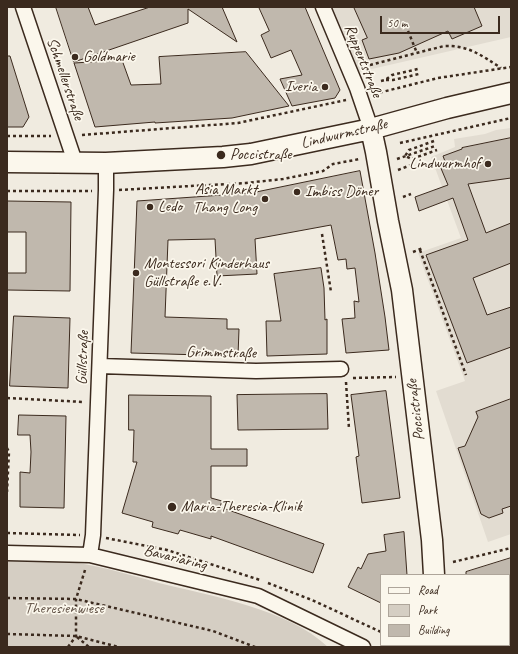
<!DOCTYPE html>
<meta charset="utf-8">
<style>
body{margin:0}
#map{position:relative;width:518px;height:654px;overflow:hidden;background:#f0ebe0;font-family:Caveat,sans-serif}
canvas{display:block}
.frame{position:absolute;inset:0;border:8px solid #3b2a1e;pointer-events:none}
.legend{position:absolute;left:380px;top:574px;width:130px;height:72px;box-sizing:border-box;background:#fbf7ec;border:1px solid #aea59a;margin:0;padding:5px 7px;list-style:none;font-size:12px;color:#3b2a1e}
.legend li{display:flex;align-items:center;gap:8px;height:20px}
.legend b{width:20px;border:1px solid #aea59a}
.scale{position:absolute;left:380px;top:16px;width:120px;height:18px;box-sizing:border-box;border:2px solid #3b2a1e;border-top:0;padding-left:5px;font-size:12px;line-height:14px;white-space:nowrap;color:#3b2a1e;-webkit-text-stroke:3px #fbf7ec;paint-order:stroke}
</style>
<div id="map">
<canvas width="518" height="654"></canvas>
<div class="frame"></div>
<ul class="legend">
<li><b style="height:5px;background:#fbf7ec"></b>Road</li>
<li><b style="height:11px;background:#d5cec3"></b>Park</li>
<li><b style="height:11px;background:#c0b8ad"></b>Building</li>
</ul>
<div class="scale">50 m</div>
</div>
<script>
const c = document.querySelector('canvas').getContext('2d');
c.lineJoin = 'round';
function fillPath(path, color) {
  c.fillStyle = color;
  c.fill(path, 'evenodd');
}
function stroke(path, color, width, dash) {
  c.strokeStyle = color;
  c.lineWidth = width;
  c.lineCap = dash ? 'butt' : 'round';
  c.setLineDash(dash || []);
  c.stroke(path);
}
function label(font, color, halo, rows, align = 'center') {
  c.font = font + ' Caveat,sans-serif';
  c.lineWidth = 3.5;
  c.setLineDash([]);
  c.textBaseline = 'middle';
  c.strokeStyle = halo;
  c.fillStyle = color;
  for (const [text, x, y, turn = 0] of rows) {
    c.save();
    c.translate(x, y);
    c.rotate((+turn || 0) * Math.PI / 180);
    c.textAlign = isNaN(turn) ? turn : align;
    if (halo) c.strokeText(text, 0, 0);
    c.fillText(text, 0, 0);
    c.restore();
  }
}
fillPath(new Path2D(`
 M 323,7 L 511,7 L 511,37 L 350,74 Z
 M 511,128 L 511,534 L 488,542 L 436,391 L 465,381 L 418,253 L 461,238 L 431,157 L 455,147 L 454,139 L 485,134 L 496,130 Z`), '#e2dcd1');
fillPath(new Path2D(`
 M 7,559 C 25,560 44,559 62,561 C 95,564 127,574 159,583 C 212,596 288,609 328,647 L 7,647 Z`), '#d5cec3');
const building = new Path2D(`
 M 56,7 L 88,7 L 95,25 L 150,7 L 222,7 L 237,42 L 188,9 L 188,23 L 74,62 Z
 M 259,7 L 305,7 L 340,90 L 335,98 L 292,106 L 280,79 L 302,75 L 291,50 L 271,58 L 261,35 L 269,31 Z
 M 354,7 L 474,7 L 482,26 L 452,39 L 448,31 L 399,53 L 369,59 L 362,40 L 367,38 Z
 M 246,52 L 289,106 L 232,118 L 155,123 L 155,122 L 95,127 L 74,63 L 122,60 L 131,85 L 161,84 L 159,57 Z
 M 7,56 L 10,56 L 29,117 L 23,127 L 7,127 Z
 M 511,138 L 511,178 L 468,184 L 486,233 L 511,223 L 511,263 L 473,278 L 487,315 L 511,307 L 511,347 L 467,363 L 426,255 L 468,240 L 453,198 L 419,211 L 415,197 L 448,185 L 440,166 L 446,164 L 443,156 L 462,149 L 462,148 Z
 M 360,171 L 375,253 L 385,317 L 389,350 L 346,353 L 342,319 L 355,318 L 354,301 L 359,302 L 355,268 L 347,269 L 346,259 L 338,260 L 331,225 L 255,239 L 257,274 L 217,276 L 215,239 L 168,240 L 165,317 L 227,319 L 227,329 L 239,329 L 238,356 L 131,353 L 137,201 L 251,193 Z
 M 7,201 L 71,202 L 70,291 L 7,290 L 7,273 L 26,273 L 26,232 L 7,232 Z
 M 321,268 L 324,288 L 325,320 L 327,319 L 327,354 L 267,356 L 266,321 L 281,321 L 274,274 Z
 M 14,316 L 70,318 L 68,388 L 10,386 Z
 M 386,391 L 400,498 L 362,503 L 356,457 L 359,456 L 351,395 Z
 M 327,394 L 328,429 L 238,430 L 237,395 Z
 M 129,395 L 211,396 L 211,449 L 247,449 L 247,466 L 211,466 L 211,498 L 222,501 L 220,507 L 324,544 L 313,573 L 211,536 L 211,539 L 180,530 L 178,534 L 152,527 L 153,522 L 122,513 L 137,462 L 133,462 L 134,430 L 129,430 Z
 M 511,399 L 511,506 L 502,509 L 503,513 L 489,518 L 481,514 L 458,448 L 465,446 L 478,417 L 476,412 Z
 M 19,415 L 66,416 L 64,508 L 20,507 L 20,472 L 30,473 L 31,452 L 30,435 L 18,435 Z
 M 404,532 L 407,575 L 381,575 L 381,603 L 348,587 L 358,567 L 361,569 L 368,554 L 386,551 L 384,535 Z
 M 511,558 L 511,575 L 466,575 L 466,572 Z`);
fillPath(building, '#c0b8ad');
stroke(building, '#3b2a1e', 1);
const street = new Path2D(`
 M 23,7 L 75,162
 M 323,7 L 357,88 L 371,129
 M 100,366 L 256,371 L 341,369
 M 7,553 L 90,555 L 258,596 L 363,647
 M 90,555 L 93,535 L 106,190 L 106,163`);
const secondary = new Path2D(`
 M 371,129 L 376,152 L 388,221 L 402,290 L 432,540 L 434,575
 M 7,162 L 106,163 L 223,157 L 251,154 L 371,129 L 447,108 L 511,93
 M 416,647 L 417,645`);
stroke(street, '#3b2a1e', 17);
stroke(secondary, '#3b2a1e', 23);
stroke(new Path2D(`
 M 408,31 L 417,53
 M 370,65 L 444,46 C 468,45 481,55 501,68
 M 386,80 L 393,80 L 419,74
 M 381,81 L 385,80 L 392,75 L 418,69
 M 374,94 L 438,78 L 511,67
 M 82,135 L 238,123 L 346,100
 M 7,136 L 51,136
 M 434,141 L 409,150 L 405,156 L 412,159 L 437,150
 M 400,143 L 511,118
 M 397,159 L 435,146
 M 398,170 L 411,165
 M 119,190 L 246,183 L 283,179 L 323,171 L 333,164 L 360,159
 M 7,191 L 92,191
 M 403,197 L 411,194
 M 322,234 L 331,292
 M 420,250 L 466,375
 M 413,252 L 423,248
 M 353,378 L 396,377
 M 346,382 L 349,429
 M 7,398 L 84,402
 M 7,448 L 9,452 L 7,492
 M 7,533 L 80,535
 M 106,538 L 167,550 L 260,580
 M 453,562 L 511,548
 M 268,583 L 312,600 L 381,632
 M 7,598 L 76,599 L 213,631 L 255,647
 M 7,634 L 76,636 L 119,647
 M 77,637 L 89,647
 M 68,647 L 76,636 L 76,599 L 85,570`), '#3b2a1e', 2.5, [3, 3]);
stroke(street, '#fbf7ec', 14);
stroke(secondary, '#fbf7ec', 20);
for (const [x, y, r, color] of [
 [75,57,4,"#3b2a1e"],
 [325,87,4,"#3b2a1e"],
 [221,155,5,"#3b2a1e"],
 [488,164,4,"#3b2a1e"],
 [297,192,4,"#3b2a1e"],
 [265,199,4,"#3b2a1e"],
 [150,207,4,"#3b2a1e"],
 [136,273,4,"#3b2a1e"],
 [172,507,5,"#3b2a1e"]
]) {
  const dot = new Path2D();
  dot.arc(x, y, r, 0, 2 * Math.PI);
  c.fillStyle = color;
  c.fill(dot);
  stroke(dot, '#fbf7ec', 1.5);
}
label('16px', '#3b2a1e', '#fbf7ec', [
 ["Goldmarie",83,57],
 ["Iveria",317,87,"right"],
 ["Poccistraße",230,155],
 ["Lindwurmhof",480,164,"right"],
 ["Asia Markt",257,190,"right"],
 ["Thang Long",257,208,"right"],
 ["Imbiss Döner",305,192],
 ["Ledo",158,207],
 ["Montessori Kinderhaus",144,264],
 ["Güllstraße e.V.",144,282],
 ["Maria-Theresia-Klinik",181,507]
], 'left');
label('16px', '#3b2a1e', '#fbf7ec', [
 ["Ruppertstraße",363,61,68],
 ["Schmellerstraße",65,79,71],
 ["Lindwurmstraße",344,134,-13],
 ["Grimmstraße",221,353,1],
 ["Güllstraße",83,358,-88],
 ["Poccistraße",416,410,-97],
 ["Bavariaring",175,558,14]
]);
label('16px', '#625347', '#fbf7ec', [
 ["Theresienwiese",64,609]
]);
</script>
